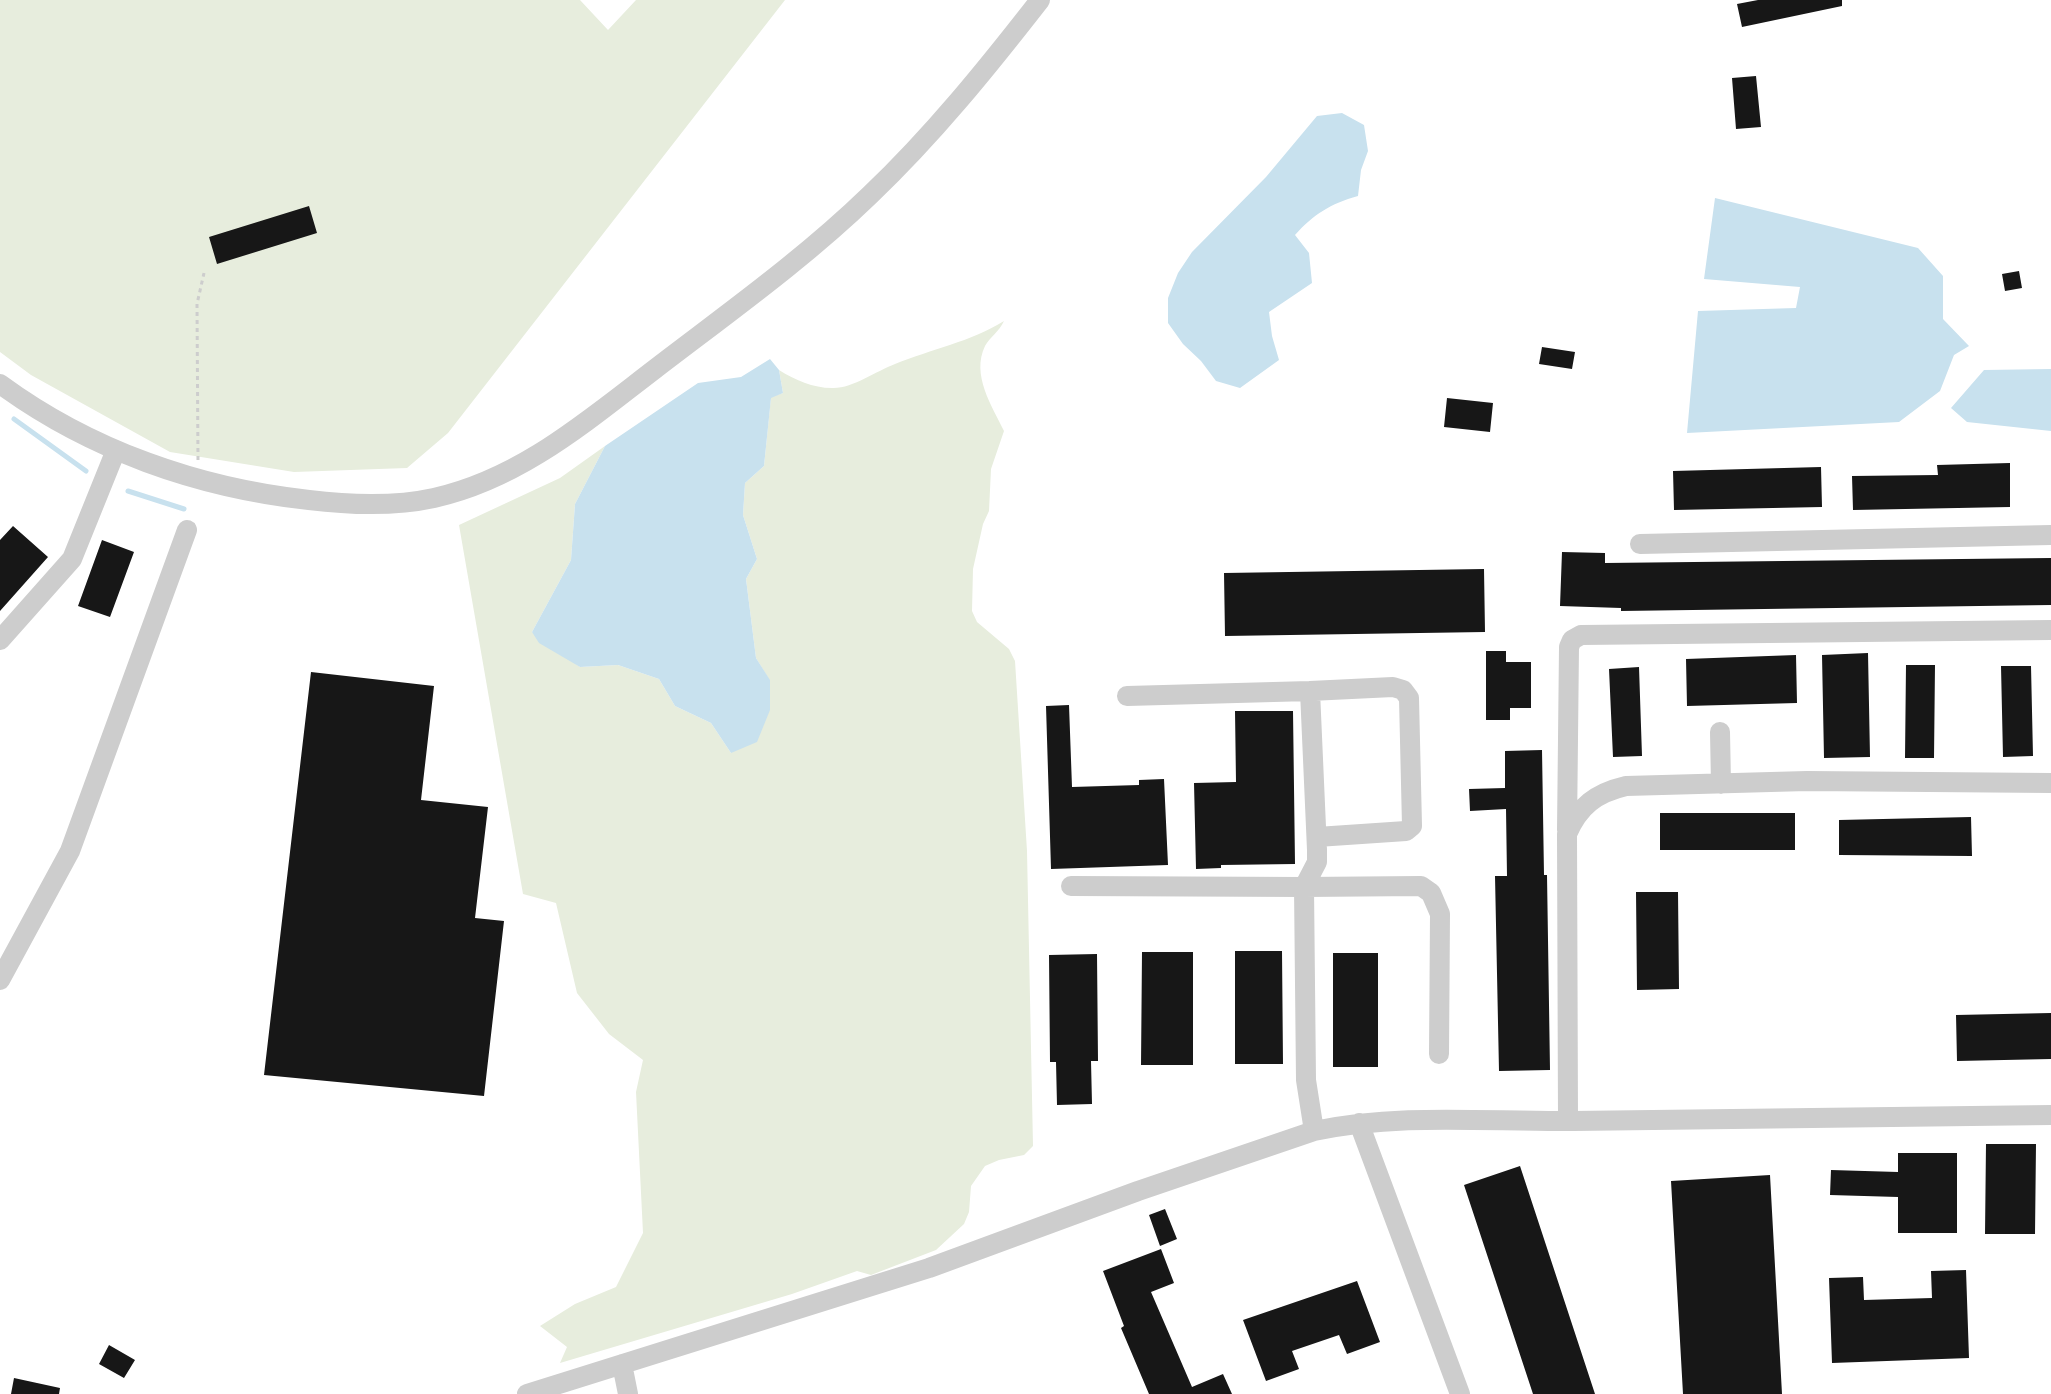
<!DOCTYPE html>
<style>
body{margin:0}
canvas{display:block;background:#fff}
</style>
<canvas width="2051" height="1394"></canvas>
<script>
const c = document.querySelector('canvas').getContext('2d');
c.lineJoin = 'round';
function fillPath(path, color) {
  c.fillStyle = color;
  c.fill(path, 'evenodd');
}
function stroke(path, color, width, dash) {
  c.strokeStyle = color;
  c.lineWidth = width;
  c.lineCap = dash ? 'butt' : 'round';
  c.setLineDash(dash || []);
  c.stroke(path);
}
fillPath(new Path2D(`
 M 0,0 L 580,0 L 608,30 L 636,0 L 785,0 L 448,433 L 407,468 L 294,472 L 170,452 L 31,375 L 0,352 Z
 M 1004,321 C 999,332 990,337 985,346 C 971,375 992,406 1004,431 L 991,469 L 989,511 L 983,524 L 973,569 L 972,611 L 977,622 L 1009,649 L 1015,661 L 1027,851 L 1033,1146 L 1024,1155 L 999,1160 L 985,1166 L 971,1186 L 969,1212 L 964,1224 L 936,1250 L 871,1275 L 857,1271 L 792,1294 L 560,1363 L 567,1347 L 540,1326 L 575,1304 L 616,1287 L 643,1233 L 636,1092 L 643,1060 L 609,1034 L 577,993 L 556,903 L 523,894 L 459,525 L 560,478 L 605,446 L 575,504 L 571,560 L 532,632 L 580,667 L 618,665 L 659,679 L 675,706 L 711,723 L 731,753 L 770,681 L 756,658 L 746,579 L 757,559 L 743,515 L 745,483 L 764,466 L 771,397 L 783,393 L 779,370 C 795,380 813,388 832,388 C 852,389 876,371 895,364 C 932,349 970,342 1004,321 Z`), '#e7eddd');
fillPath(new Path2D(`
 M 1342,113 L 1364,125 L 1368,151 L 1361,170 L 1358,196 C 1330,204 1314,214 1295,235 L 1309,253 L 1312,283 L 1269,312 L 1272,336 L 1279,360 L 1240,388 L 1216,381 L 1201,361 L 1183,344 L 1168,323 L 1168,298 L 1178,273 L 1192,252 L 1266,177 L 1317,116 Z
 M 1715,198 L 1918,248 L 1943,276 L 1943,319 L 1969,346 L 1954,355 L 1940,391 L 1899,422 L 1687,433 L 1698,311 L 1796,308 L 1800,287 L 1704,279 Z
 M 770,359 L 779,370 L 783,393 L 771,398 L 764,466 L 745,483 L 743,515 L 757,559 L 746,579 L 756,658 L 770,680 L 770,710 L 757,742 L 731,753 L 711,723 L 675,706 L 659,679 L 618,665 L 580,667 L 539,643 L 532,632 L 571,560 L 575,504 L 605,446 L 698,383 L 741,377 Z
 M 2051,369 L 2051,431 L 1967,422 L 1951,408 L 1984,370 Z`), '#c8e1ee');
stroke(new Path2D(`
 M 14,419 L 86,471
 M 128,491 L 184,509`), '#c8e1ee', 5);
fillPath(new Path2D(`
 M 1758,0 L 1842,0 L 1842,6 L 1742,27 L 1737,4 Z
 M 1756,76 L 1761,127 L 1736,129 L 1732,78 Z
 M 309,206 L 317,233 L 217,264 L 209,237 Z
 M 2019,271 L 2022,288 L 2005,291 L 2002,274 Z
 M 1542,347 L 1575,352 L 1572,369 L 1539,364 Z
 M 1447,398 L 1493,403 L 1490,432 L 1444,427 Z
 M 2010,463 L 2010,507 L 1853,510 L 1852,476 L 1938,475 L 1937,465 Z
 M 1821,467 L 1822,507 L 1674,510 L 1673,471 Z
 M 13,526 L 48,557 L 0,611 L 0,540 Z
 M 102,540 L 134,552 L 110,617 L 78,606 Z
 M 1562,552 L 1605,553 L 1605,563 L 2051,558 L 2051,605 L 1621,611 L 1621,608 L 1560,606 Z
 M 1484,569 L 1485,632 L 1225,636 L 1224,573 Z
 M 1486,651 L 1506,651 L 1506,662 L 1531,662 L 1531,708 L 1510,708 L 1510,720 L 1486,720 Z
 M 1868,653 L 1870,757 L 1824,758 L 1822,655 Z
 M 1796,655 L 1797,703 L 1687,706 L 1686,659 Z
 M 1906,665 L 1935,665 L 1934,758 L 1905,758 Z
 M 2001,666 L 2031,666 L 2033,756 L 2003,757 Z
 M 1639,667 L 1642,756 L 1613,757 L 1609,669 Z
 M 311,672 L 434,686 L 421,800 L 488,807 L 475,918 L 504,921 L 484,1096 L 264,1075 Z
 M 1069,705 L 1072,787 L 1139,785 L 1139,780 L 1164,779 L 1168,865 L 1051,869 L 1046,706 Z
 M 1235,711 L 1293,711 L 1295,864 L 1221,865 L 1221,868 L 1196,869 L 1194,783 L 1236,782 Z
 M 1542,750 L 1544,875 L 1547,875 L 1550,1070 L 1499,1071 L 1495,876 L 1507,876 L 1506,809 L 1470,811 L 1469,789 L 1505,788 L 1505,751 Z
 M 1660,813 L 1795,813 L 1795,850 L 1660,850 Z
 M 1971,817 L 1972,856 L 1839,855 L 1839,820 Z
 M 1636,892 L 1678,892 L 1679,989 L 1637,990 Z
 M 1235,951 L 1282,951 L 1283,1064 L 1235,1064 Z
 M 1142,952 L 1193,952 L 1193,1065 L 1141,1065 Z
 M 1333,953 L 1378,953 L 1378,1067 L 1333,1067 Z
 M 1097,954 L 1098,1061 L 1091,1061 L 1092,1104 L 1057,1105 L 1056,1062 L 1050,1062 L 1049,955 Z
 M 2051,1013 L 2051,1059 L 1957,1061 L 1956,1015 Z
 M 1986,1144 L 2036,1144 L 2035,1234 L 1985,1234 Z
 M 1898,1153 L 1957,1153 L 1957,1233 L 1898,1233 L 1898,1197 L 1830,1195 L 1831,1170 L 1898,1172 Z
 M 1520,1166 L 1595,1394 L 1533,1394 L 1464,1185 Z
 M 1770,1175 L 1782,1394 L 1683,1394 L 1671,1181 Z
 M 1165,1209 L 1177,1239 L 1160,1246 L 1149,1215 Z
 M 1161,1249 L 1174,1283 L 1151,1292 L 1192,1387 L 1223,1374 L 1232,1394 L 1149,1394 L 1121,1328 L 1124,1326 L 1103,1271 Z
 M 1966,1270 L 1969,1358 L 1832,1363 L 1829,1278 L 1863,1277 L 1864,1300 L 1932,1298 L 1931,1271 Z
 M 1357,1281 L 1380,1342 L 1347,1354 L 1339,1335 L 1292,1351 L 1299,1369 L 1266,1381 L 1243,1320 Z
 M 109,1345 L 135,1360 L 124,1378 L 99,1364 Z
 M 14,1378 L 60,1388 L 59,1394 L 11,1394 Z`), '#171717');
stroke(new Path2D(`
 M 198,460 L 197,304 L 204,273`), '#cdcdcd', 3, [4, 4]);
stroke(new Path2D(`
 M 0,384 C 90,450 198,488 309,500 C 350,505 393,507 434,498 C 520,479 587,421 655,369 C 728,313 804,259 870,195 C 933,135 987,68 1040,0
 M 1640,544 L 2051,535
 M 0,640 L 72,559 L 116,450
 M 1310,691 L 1393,687 L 1403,690 L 1409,698 L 1412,826 L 1406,831 L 1317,837
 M 1127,696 L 1310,691 L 1317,850 L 1317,862 L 1304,887
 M 1720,732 L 1721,784
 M 1567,830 L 1569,647 L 1572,640 L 1581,635 L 2051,630
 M 1071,886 L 1304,887 L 1306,1080 L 1314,1131
 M 1304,887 L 1421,886 L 1431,893 L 1440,914 L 1439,1054
 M 0,980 L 70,851 L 187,530
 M 1568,1121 L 1567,834 C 1579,806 1596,793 1626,786 L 1807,781 L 2051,783
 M 1359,1123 L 1460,1394
 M 622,1364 L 628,1394
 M 527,1394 L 929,1268 L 1138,1191 L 1314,1131 C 1400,1113 1486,1122 1573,1121 C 1732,1119 1892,1117 2051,1115`), '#cdcdcd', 20);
</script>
